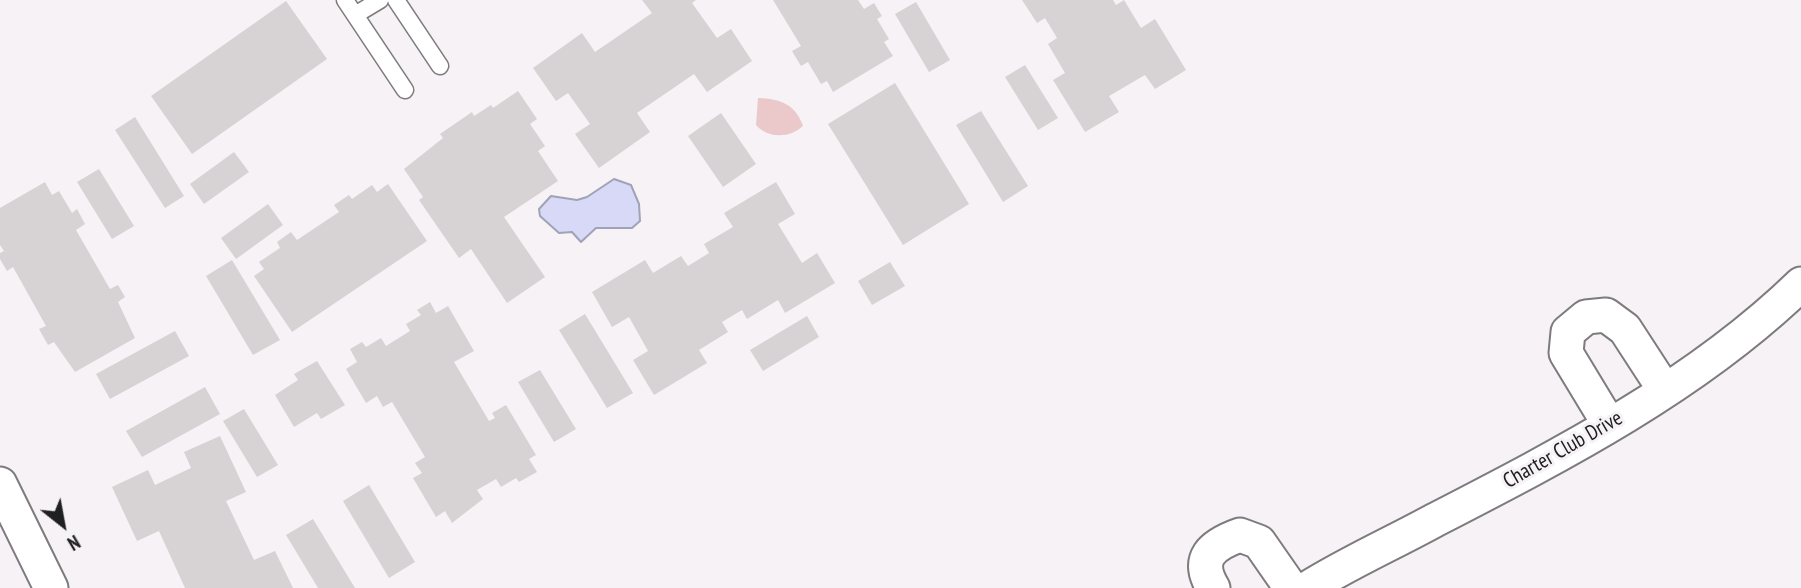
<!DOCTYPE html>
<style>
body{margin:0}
#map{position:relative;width:1801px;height:588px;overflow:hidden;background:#f6f2f6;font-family:"PT Sans Narrow",sans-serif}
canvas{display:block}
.north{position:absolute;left:28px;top:490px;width:70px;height:70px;-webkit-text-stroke:5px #f6f2f6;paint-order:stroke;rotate:149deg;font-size:19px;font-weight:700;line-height:28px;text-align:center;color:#212021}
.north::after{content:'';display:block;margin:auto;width:24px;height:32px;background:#212021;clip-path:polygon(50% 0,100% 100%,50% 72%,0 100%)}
</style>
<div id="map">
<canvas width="1801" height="588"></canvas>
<div class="north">N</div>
</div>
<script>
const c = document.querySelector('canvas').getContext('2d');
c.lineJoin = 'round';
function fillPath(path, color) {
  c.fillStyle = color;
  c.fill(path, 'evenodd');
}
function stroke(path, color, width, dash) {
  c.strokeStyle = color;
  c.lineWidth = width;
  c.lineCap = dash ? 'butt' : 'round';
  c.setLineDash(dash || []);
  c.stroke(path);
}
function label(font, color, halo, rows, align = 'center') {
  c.font = font + ' "PT Sans Narrow",sans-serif';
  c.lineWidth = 6;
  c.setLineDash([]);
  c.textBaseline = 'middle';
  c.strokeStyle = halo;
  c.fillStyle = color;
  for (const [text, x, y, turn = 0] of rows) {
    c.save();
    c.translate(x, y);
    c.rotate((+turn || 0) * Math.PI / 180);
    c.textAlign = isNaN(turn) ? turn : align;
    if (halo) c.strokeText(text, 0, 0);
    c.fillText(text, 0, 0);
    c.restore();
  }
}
fillPath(new Path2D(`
 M 758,98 C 781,99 795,104 803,126 C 790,138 768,139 756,125 Z`), '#ebc9ca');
const water = new Path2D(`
 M 614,179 L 631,185 L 639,204 L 640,221 L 632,228 L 596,228 L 581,242 L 572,232 L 559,233 L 540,216 L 539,209 L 551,196 L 577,200 L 587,197 Z`);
fillPath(water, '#d7d9f7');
stroke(water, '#a0a2b7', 2);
fillPath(new Path2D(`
 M 642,0 L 696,0 L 692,3 L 717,38 L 731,29 L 752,61 L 707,92 L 694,74 L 637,113 L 650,132 L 599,168 L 575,134 L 590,124 L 568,93 L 556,101 L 533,68 L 582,33 L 595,52 L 652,13 Z
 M 773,0 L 858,0 L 864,9 L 874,3 L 882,16 L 877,19 L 889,39 L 884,42 L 893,56 L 833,92 L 827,81 L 821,84 L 808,62 L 801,66 L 792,51 L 801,46 Z
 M 1022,0 L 1113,0 L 1116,5 L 1124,0 L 1141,28 L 1155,19 L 1186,70 L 1155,89 L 1145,75 L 1109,96 L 1119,112 L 1085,132 L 1053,80 L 1065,73 L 1048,44 L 1057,38 L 1045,18 L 1037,23 Z
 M 286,1 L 327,59 L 192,154 L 151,96 Z
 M 916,2 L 950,60 L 929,72 L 895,14 Z
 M 1025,65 L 1058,118 L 1038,130 L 1005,77 Z
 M 895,83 L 969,204 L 903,245 L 828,124 Z
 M 518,91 L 537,119 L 530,124 L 545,146 L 538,151 L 558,181 L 504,217 L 545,277 L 507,303 L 471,249 L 459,258 L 419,200 L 423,197 L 404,169 L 443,138 L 440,134 L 472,112 L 474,116 L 491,105 L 493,108 Z
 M 981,111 L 1028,186 L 1003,202 L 956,125 Z
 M 721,113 L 756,164 L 723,187 L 688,136 Z
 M 135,117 L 184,196 L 165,208 L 115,130 Z
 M 234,152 L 249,172 L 204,204 L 190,184 Z
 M 99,169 L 134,226 L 112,239 L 77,182 Z
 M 45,182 L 52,195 L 59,191 L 72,213 L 77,209 L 85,224 L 76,230 L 110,289 L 118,285 L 125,297 L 118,302 L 135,338 L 75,372 L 54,342 L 48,345 L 39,329 L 46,326 L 13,267 L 7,271 L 0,259 L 0,253 L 4,251 L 0,245 L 0,208 Z
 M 776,182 L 795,214 L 778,224 L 802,263 L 817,253 L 835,283 L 785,313 L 778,300 L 747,319 L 742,310 L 722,322 L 728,332 L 699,350 L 707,363 L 654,395 L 633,360 L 648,351 L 629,317 L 612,327 L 592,292 L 645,260 L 653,273 L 681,256 L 688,266 L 709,253 L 704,244 L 733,227 L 724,213 Z
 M 388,184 L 427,241 L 292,332 L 254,276 L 264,269 L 259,262 L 280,248 L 277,242 L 291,232 L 297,240 L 339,212 L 334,205 L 349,195 L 352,199 L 372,185 L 377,192 Z
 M 268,204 L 283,225 L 236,259 L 221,238 Z
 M 232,260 L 280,340 L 253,355 L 206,276 Z
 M 890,262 L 905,286 L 872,305 L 858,281 Z
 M 430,302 L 436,313 L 448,306 L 474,351 L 454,362 L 489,421 L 495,418 L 492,413 L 506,405 L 536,455 L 529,459 L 537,472 L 519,482 L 516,478 L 501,487 L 496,479 L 477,490 L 483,499 L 452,523 L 445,511 L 436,517 L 413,478 L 422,473 L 415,463 L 425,457 L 392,402 L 383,407 L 377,396 L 366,403 L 346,369 L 357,362 L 350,349 L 362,342 L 366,347 L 381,338 L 386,346 L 410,331 L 406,324 L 421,315 L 417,310 Z
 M 585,314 L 633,393 L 607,408 L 559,330 Z
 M 807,316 L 819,337 L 763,371 L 750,350 Z
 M 175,331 L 189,356 L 110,399 L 96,374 Z
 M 317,361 L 345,405 L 321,419 L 317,413 L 294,427 L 275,395 L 298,380 L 294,374 Z
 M 540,370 L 576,429 L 554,442 L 518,382 Z
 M 205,387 L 220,414 L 142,457 L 126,431 Z
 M 244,409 L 278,465 L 257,477 L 223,421 Z
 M 220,436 L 246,492 L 226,501 L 254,560 L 275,551 L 293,588 L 185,588 L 159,531 L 137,541 L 112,487 L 148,470 L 155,485 L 191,468 L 184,452 Z
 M 369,485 L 415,562 L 389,578 L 343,501 Z
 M 313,519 L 355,588 L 318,588 L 286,535 Z`), '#d7d2d4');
const service = new Path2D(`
 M 345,0 L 405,90
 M 396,0 L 440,66
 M 355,15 L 380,0`);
const minor = new Path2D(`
 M 1609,424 L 1566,353 L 1568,332 L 1586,317 L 1606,315 L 1625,329 L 1664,389
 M 0,484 L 51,588
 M 1213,588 C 1195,558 1212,545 1240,535 L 1259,542 L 1291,588
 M 1308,588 C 1348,563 1393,543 1435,520 C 1563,454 1697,385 1801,284`);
stroke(service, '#7e7b7e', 19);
stroke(minor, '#7e7b7e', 37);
stroke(service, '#fff', 16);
stroke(minor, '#fff', 33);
label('21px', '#212021', '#f6f2f6', [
 ["Charter Club Drive",1563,450,-30]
]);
</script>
